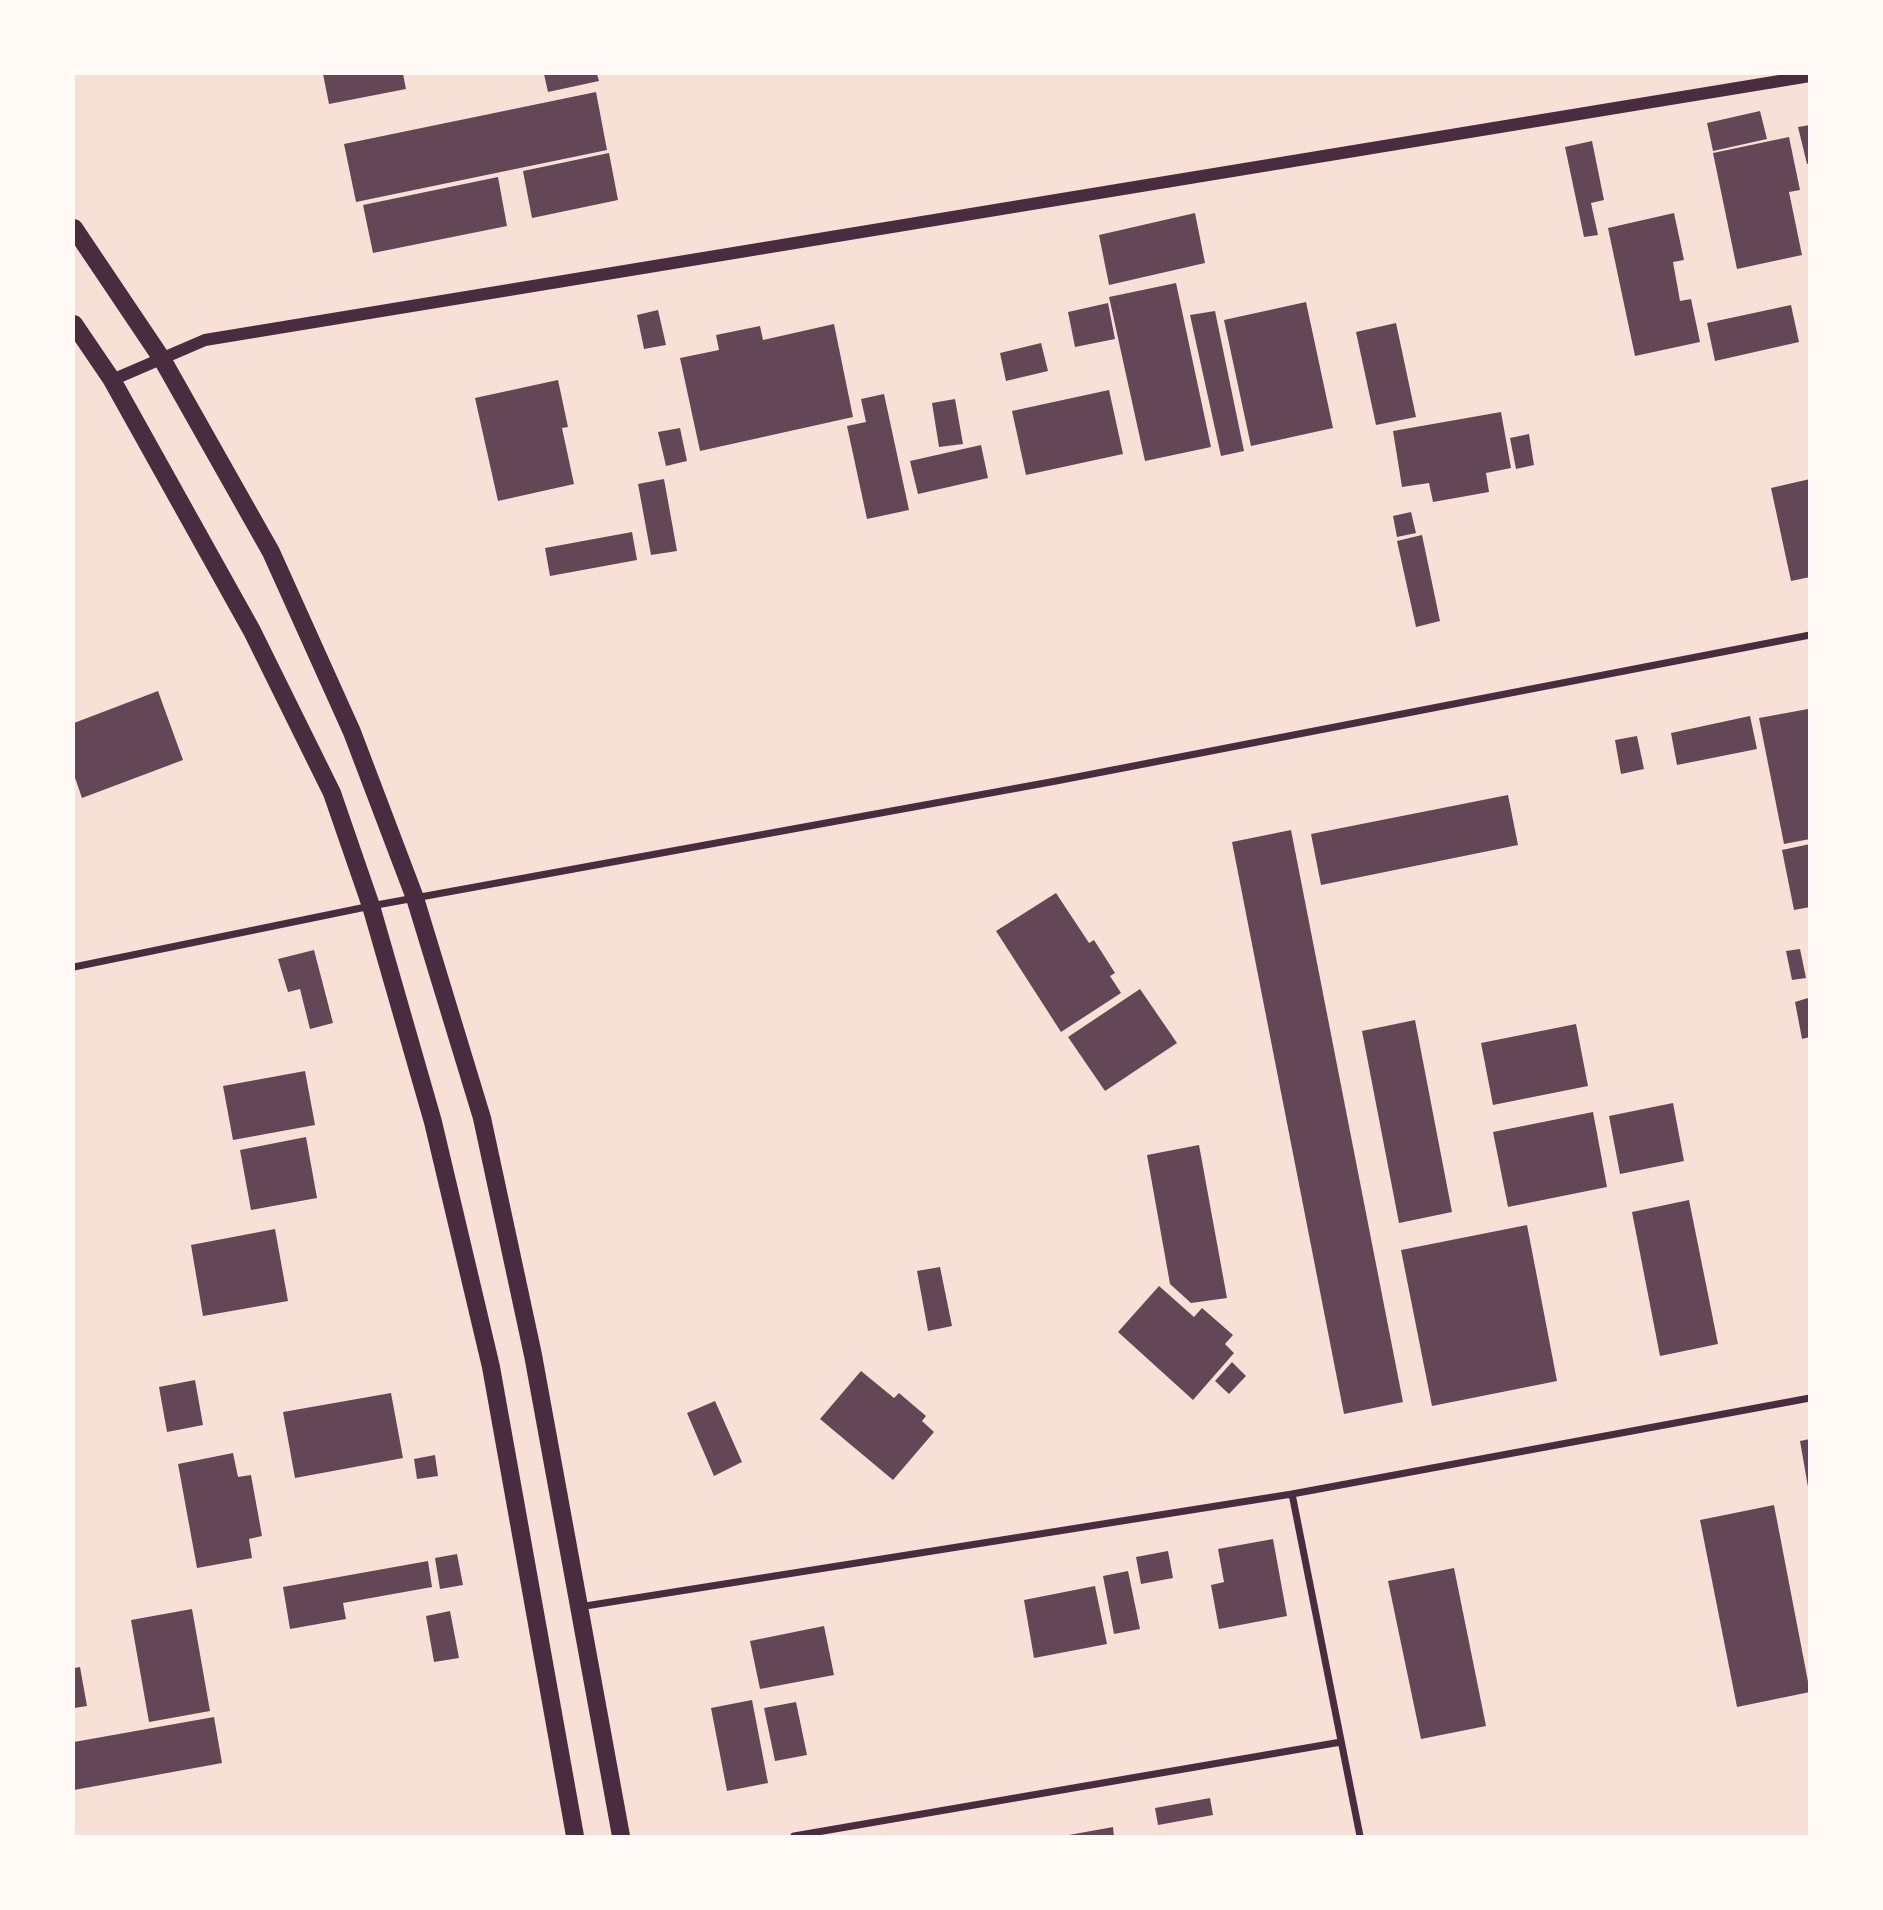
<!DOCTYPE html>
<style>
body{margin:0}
#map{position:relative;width:1883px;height:1910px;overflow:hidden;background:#f7e1d7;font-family:Quicksand,sans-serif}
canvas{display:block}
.frame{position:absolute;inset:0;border:75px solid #fffaf5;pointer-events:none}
</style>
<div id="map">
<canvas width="1883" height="1910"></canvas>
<div class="frame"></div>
</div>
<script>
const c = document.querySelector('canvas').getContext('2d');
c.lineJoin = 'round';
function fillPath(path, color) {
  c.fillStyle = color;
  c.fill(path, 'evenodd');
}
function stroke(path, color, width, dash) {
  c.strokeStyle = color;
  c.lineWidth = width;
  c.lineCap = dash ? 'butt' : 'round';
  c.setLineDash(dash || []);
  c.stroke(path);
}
fillPath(new Path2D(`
 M 323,74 L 403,74 L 406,89 L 329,104 Z
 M 544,74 L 597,74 L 599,81 L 548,92 Z
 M 596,92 L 607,150 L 356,202 L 344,144 Z
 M 1760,111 L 1767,139 L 1713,151 L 1707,123 Z
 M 1810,125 L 1810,163 L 1807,164 L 1798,127 Z
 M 1789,137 L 1800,190 L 1789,192 L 1802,255 L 1737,269 L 1713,153 Z
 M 1592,141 L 1604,200 L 1591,203 L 1598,235 L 1584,237 L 1565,147 Z
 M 609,153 L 618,200 L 532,218 L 523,171 Z
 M 498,177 L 507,226 L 373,253 L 363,205 Z
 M 1195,213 L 1205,263 L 1109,285 L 1099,235 Z
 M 1674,213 L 1684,260 L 1673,262 L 1680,301 L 1691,299 L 1700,342 L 1635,356 L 1608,228 Z
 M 1176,283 L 1211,447 L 1145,461 L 1109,297 Z
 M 1306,302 L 1333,428 L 1251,446 L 1224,320 Z
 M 1108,303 L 1115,339 L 1075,347 L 1068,312 Z
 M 1791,305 L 1799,342 L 1715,361 L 1707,323 Z
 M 658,310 L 666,345 L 644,349 L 637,315 Z
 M 1215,311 L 1244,451 L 1221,456 L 1190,315 Z
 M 1396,323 L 1416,417 L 1376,425 L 1356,332 Z
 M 834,324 L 853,417 L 700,451 L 680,358 L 719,350 L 716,335 L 760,326 L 763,340 Z
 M 1041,343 L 1048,371 L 1006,381 L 1000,353 Z
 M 558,380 L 568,427 L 562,428 L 574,484 L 498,501 L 475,398 Z
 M 1109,390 L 1123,454 L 1026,475 L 1012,411 Z
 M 884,394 L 909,510 L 867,519 L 847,426 L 866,422 L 861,399 Z
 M 955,399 L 963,444 L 939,447 L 932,403 Z
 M 1501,412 L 1511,468 L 1486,473 L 1489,492 L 1433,502 L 1429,483 L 1402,487 L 1393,431 Z
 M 680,428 L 687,461 L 666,466 L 658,432 Z
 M 1529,434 L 1534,465 L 1516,469 L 1510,438 Z
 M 981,445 L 988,478 L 918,494 L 910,461 Z
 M 664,479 L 677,551 L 651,555 L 638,484 Z
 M 1810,479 L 1810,577 L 1791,581 L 1771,488 Z
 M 1411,512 L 1416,533 L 1397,537 L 1393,516 Z
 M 632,532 L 637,560 L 550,576 L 545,548 Z
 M 1422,535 L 1440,621 L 1416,627 L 1397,541 Z
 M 158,691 L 183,760 L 82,798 L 74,775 L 74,723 Z
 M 1808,709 L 1810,839 L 1784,844 L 1759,718 Z
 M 1750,716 L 1757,749 L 1677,765 L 1671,733 Z
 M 1637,736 L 1644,769 L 1621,774 L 1615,740 Z
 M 1508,795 L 1518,845 L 1321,885 L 1311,834 Z
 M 1291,830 L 1403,1402 L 1344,1414 L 1232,842 Z
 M 1810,844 L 1810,907 L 1794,910 L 1782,850 Z
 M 1056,893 L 1089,943 L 1094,940 L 1115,973 L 1110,976 L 1121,993 L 1061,1032 L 996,931 Z
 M 1800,949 L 1806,978 L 1792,980 L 1786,951 Z
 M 314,950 L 333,1023 L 310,1029 L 300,989 L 288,992 L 278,959 Z
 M 1140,989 L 1177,1043 L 1105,1091 L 1068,1037 Z
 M 1808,998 L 1810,1037 L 1802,1039 L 1795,1002 Z
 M 1415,1020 L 1452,1212 L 1399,1223 L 1362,1031 Z
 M 1576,1024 L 1588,1086 L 1493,1105 L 1481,1043 Z
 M 305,1071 L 315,1125 L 233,1140 L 223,1086 Z
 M 1673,1103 L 1684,1161 L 1620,1174 L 1609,1116 Z
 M 1593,1112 L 1607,1187 L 1508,1207 L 1493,1132 Z
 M 306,1137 L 317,1198 L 251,1210 L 240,1150 Z
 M 1199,1145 L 1227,1298 L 1191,1303 L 1170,1284 L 1147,1155 Z
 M 1689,1200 L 1718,1344 L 1660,1356 L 1632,1212 Z
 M 1527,1225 L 1557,1381 L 1432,1406 L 1401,1250 Z
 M 275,1229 L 288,1301 L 203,1316 L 191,1245 Z
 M 940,1267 L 952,1326 L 928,1331 L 917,1271 Z
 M 1159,1286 L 1194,1317 L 1202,1308 L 1233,1335 L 1225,1344 L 1234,1353 L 1193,1400 L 1118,1332 Z
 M 1232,1362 L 1246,1376 L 1229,1394 L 1215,1381 Z
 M 861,1371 L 894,1398 L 899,1393 L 926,1416 L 922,1421 L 934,1432 L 893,1480 L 820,1419 Z
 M 195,1380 L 203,1425 L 167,1432 L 159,1387 Z
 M 391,1393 L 403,1458 L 295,1478 L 283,1412 Z
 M 715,1401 L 742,1462 L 714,1476 L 687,1413 Z
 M 1810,1439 L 1810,1487 L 1808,1487 L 1800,1441 Z
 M 233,1453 L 238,1477 L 251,1475 L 262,1536 L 249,1539 L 252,1558 L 197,1568 L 178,1464 Z
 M 435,1455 L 438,1476 L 417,1479 L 414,1459 Z
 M 1774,1505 L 1810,1692 L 1737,1707 L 1700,1520 Z
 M 1273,1539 L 1287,1616 L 1219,1629 L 1211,1585 L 1224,1582 L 1218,1549 Z
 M 1168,1551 L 1173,1578 L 1141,1584 L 1136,1557 Z
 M 457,1554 L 463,1585 L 440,1589 L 435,1558 Z
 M 428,1561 L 432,1587 L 343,1603 L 346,1619 L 290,1629 L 283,1587 Z
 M 1454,1568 L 1486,1726 L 1421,1739 L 1388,1581 Z
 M 1128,1571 L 1140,1629 L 1114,1634 L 1103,1576 Z
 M 1095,1586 L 1107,1644 L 1034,1658 L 1024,1600 Z
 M 192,1609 L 210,1711 L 149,1722 L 131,1620 Z
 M 450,1611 L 459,1658 L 434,1662 L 426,1616 Z
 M 824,1626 L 834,1675 L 760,1689 L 750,1641 Z
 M 80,1667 L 87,1706 L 74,1708 L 74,1668 Z
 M 752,1700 L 768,1783 L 727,1791 L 711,1708 Z
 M 796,1702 L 807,1755 L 775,1761 L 764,1708 Z
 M 214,1717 L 222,1763 L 74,1790 L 74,1742 Z
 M 1210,1798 L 1213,1815 L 1158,1825 L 1155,1808 Z
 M 1113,1827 L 1114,1836 L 1069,1836 L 1069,1835 Z`), '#644757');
stroke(new Path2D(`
 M 74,967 L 371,906 L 1056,781 L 1810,635
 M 1292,1494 L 1360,1836
 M 579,1607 L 1292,1494 L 1810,1398
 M 794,1836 L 1341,1742`), '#4a2c40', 7);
stroke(new Path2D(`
 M 112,380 L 205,340 L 1810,76`), '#4a2c40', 12);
stroke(new Path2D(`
 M 74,228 L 162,359 L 271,552 L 352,732 L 415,898 L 482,1118 L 533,1355 L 621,1836
 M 74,324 L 112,380 L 252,631 L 332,793 L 371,906 L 433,1122 L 491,1367 L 575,1836`), '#4a2c40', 18);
</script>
